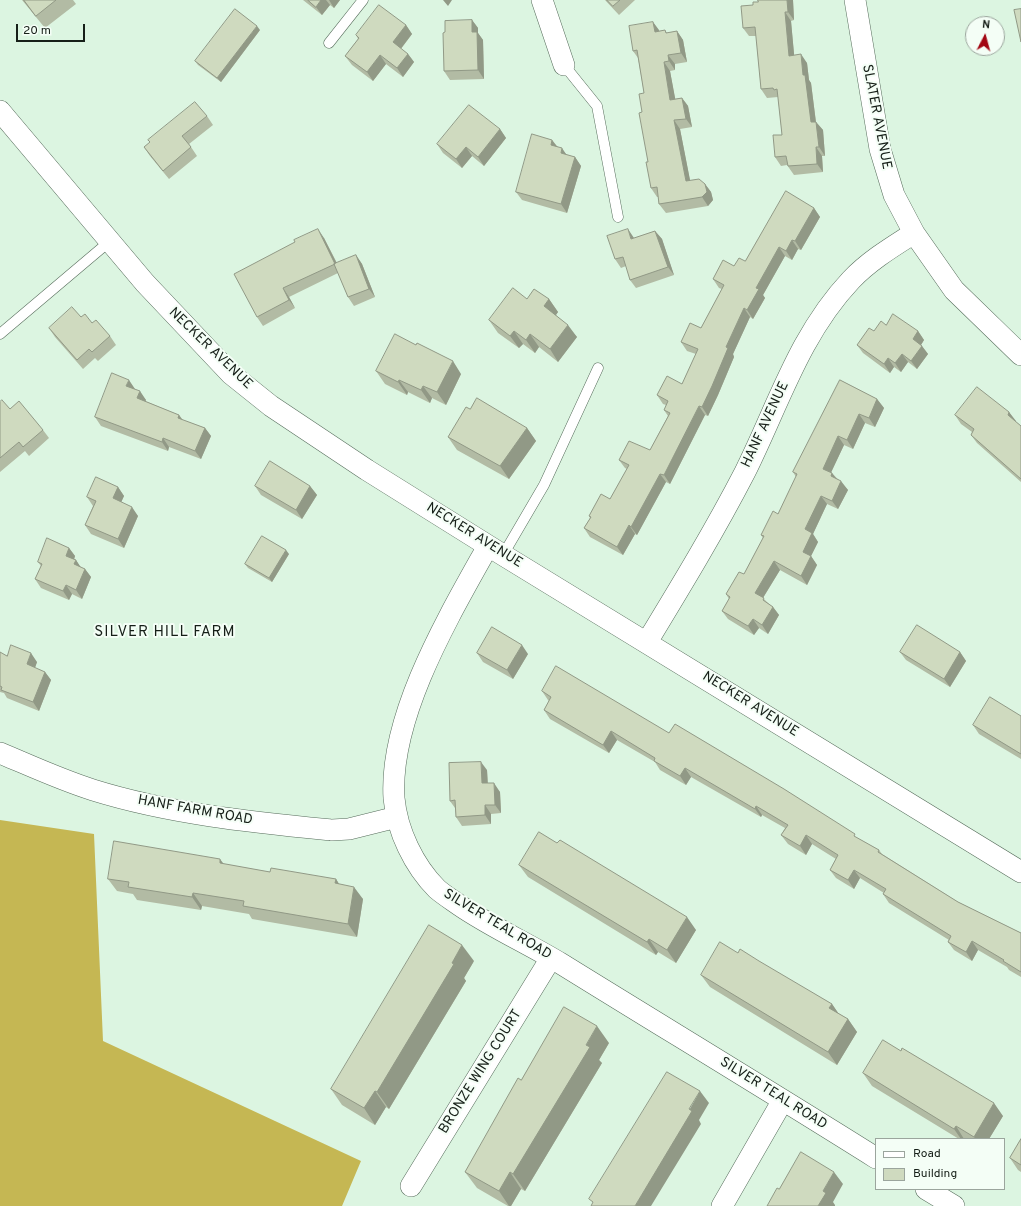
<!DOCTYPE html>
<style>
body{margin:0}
#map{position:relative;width:1021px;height:1206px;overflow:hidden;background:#dcf5e1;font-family:Overpass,sans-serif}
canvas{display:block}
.legend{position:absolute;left:875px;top:1138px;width:130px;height:52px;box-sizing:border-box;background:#f4fef6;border:1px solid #9ba59d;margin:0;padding:5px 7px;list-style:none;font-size:12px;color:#161f18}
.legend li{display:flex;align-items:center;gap:8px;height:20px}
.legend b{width:20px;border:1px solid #9ba59d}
.north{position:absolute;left:965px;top:16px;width:40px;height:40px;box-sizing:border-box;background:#f4fef6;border:1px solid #9ba59d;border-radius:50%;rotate:6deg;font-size:11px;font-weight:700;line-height:16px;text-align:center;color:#161f18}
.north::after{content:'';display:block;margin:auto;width:14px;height:18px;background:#a20713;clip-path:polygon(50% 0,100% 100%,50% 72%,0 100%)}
.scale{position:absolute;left:16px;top:24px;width:69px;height:18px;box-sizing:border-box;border:2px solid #161f18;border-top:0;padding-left:5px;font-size:12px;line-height:14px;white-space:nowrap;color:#161f18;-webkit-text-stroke:3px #f4fef6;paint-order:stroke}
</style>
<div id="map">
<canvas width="1021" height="1206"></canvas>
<ul class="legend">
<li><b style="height:5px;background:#fff"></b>Road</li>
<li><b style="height:11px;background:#cfdabf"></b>Building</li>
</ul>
<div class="north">N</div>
<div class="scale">20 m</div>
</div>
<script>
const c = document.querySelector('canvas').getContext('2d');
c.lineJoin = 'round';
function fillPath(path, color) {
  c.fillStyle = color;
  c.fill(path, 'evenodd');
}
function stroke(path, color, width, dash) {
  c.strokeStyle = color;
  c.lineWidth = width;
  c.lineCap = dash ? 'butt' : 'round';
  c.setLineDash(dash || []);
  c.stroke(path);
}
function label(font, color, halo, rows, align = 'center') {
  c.font = font + ' Overpass,sans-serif';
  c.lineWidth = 4;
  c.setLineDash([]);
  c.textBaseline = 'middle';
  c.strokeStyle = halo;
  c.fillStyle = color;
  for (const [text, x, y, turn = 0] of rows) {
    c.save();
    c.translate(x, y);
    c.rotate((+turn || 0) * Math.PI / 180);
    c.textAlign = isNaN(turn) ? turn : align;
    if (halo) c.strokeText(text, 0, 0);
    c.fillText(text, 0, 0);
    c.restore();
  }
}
fillPath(new Path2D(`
 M 0,820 L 94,834 L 103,1041 L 361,1161 L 342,1206 L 0,1206 Z`), '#c5b753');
const service = new Path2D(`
 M 329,43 L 363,0
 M 564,65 L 597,106 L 618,217
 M 0,334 L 110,241
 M 503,555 L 544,485 L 598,368`);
const minor = new Path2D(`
 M 542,0 L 564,65
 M 855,0 L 880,149 L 894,195 L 914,233 L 954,290 L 1021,355
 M 0,111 L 145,283 L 231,374 L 271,406 L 367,470 L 503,555 L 1021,872
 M 488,546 C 449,616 389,716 394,798 C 397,831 414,866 437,889 C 444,895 452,900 459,905 C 491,927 527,943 560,963 C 665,1028 771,1092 876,1158
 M 647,642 C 681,586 715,530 745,472 C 778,406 799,335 851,280 C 869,261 892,247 914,233
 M 0,753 C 31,766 61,780 93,790 C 170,814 252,822 332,830 L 349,829 L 397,817
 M 411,1186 L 551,958
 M 926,1189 L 954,1206
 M 722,1206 L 783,1100`);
stroke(service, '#566c5b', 11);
stroke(minor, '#566c5b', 22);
stroke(service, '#fff', 10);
stroke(minor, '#fff', 21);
fillPath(new Path2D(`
 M 22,0 L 73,0 L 76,4 L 45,28 Z
 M 303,0 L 340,0 L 334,8 L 330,5 L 322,15 Z
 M 605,0 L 635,0 L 619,15 Z
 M 793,0 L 794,20 L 791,21 L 794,55 L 807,63 L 809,80 L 811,83 L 816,122 L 823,130 L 825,156 L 822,156 L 823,172 L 794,175 L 787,165 L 781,166 L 775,157 L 782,135 L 778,97 L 767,98 L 761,89 L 756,36 L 749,36 L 743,28 L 753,5 Z
 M 472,20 L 478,28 L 478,33 L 483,40 L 484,79 L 450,80 L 444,71 L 445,32 Z
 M 653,22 L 659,31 L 665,30 L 667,33 L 677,31 L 683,40 L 687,62 L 675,64 L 675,70 L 670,71 L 675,99 L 682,98 L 688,106 L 692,127 L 680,129 L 690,181 L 705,184 L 711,192 L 713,200 L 708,206 L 666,213 L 659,204 L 658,197 L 657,197 L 651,188 L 642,112 L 644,93 L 638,58 L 633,51 Z
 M 406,25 L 412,34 L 401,49 L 408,54 L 414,62 L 403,77 L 386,64 L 373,81 L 352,65 L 345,56 L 358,39 L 356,35 Z
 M 260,30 L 221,82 L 198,65 L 195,61 Z
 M 207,116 L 213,125 L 189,144 L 197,156 L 169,179 L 150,156 L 144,147 L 150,143 Z
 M 500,129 L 506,138 L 484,166 L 472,156 L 462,168 L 443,153 L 437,144 Z
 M 552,140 L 557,146 L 567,155 L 575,157 L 581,166 L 567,213 L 522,200 L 516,192 Z
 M 814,208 L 820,217 L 801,250 L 798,249 L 792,260 L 785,256 L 763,295 L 765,298 L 753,319 L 750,317 L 733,354 L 734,357 L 718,395 L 708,416 L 705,415 L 670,484 L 666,482 L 637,535 L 635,534 L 623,555 L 590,537 L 584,528 L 590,518 L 589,516 L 610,499 L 627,469 L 625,468 L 619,460 L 650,450 L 668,416 L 664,410 L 666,405 L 663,404 L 657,395 L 682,384 L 696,354 L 687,351 L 681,342 L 701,328 L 722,289 L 719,288 L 713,279 L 734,266 L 745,261 Z
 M 655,231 L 662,239 L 674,275 L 636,288 L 630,280 L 626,266 L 621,268 L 615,259 L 634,238 Z
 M 324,238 L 337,263 L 356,255 L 362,264 L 375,297 L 354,306 L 348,297 L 338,273 L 289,297 L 295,308 L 263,326 L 257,317 Z
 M 527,299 L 549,299 L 558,312 L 556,315 L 577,337 L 558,362 L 539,347 L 535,353 L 523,344 L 519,348 L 498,333 L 489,320 Z
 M 81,317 L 92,323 L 110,336 L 116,345 L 98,361 L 95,358 L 83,369 L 55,337 L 49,328 Z
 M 886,325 L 918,331 L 924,340 L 921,345 L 928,354 L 917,369 L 908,362 L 901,372 L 894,367 L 890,373 L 863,353 L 857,345 L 874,331 Z
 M 376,371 L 461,374 L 446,405 L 432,398 L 430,403 L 408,392 L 407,395 L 385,384 Z
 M 840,380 L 877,399 L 884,408 L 875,427 L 865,423 L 853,449 L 844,445 L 831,472 L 848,490 L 838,509 L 827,504 L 813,534 L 818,542 L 811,556 L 817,565 L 807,585 L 780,570 L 763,598 L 768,603 L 773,607 L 779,615 L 768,634 L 759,628 L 754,635 L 728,619 L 722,611 L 729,599 L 726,594 L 744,574 L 763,538 L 761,535 L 778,514 L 796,477 L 793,472 Z
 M 135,389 L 146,400 L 145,401 L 179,415 L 183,420 L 205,428 L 211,436 L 201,459 L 169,447 L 168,451 L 101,426 L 95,417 Z
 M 0,402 L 10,409 L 43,430 L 49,438 L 29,456 L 25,451 L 0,472 Z
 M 1009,412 L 1015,421 L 1021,426 L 1021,482 L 977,443 L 971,435 L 972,432 L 961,424 L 955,415 Z
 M 527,428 L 536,441 L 509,479 L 457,450 L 448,437 Z
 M 255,486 L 310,486 L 317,495 L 302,519 L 261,495 Z
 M 118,487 L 124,496 L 121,502 L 138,516 L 124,548 L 91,534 L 85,525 L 93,506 L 87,497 Z
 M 69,548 L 75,556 L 74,560 L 76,560 L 80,567 L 85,569 L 91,577 L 82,599 L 72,594 L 69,600 L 41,588 L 35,579 L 41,566 L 38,562 Z
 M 289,554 L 272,582 L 248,568 L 245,564 Z
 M 0,652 L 7,656 L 37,662 L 35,668 L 45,672 L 51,680 L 39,711 L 7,698 L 4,693 L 0,692 Z
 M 900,652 L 960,652 L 966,661 L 950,687 L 906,660 Z
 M 477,653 L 528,654 L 513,679 L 483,662 Z
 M 542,691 L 669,733 L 879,850 L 882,854 L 958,902 L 1021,933 L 1021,977 L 1009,970 L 1007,967 L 978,950 L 972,961 L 954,950 L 948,942 L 949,940 L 889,903 L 883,894 L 884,893 L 860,878 L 854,889 L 836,878 L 830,870 L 836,859 L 812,844 L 806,855 L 788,844 L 781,835 L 785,828 L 762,815 L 761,817 L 691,777 L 686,785 L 660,770 L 655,762 L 617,740 L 609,753 L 550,719 L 544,710 L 549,701 L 548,700 Z
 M 1021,716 L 1021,759 L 979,734 L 973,725 Z
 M 487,770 L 488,783 L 500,792 L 501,813 L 491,814 L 491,824 L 462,826 L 456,817 L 455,808 L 450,801 Z
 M 224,864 L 270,872 L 336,879 L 339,884 L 363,899 L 357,937 L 252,919 L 249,914 L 202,906 L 201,910 L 137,900 L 133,894 L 117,891 L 108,879 Z
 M 519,865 L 696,930 L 676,963 L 658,952 L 656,955 L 528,877 Z
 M 738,953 L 832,1004 L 838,1013 L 848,1019 L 857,1032 L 837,1065 L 710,987 L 701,975 Z
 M 474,961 L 464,978 L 466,981 L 389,1109 L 386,1107 L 375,1125 L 342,1105 L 331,1089 Z
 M 609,1043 L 599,1060 L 602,1063 L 525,1191 L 521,1189 L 511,1206 L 508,1206 L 477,1188 L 465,1172 L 521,1080 Z
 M 863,1073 L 1003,1116 L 989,1139 L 959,1139 L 872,1086 Z
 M 1021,1139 L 1021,1172 L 1018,1170 L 1010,1158 Z`), '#b2bba4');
fillPath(new Path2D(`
 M 321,0 L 326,0 L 330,5 L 322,15 L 316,7 Z
 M 329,0 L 340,0 L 334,8 Z
 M 443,0 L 452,0 L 448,6 Z
 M 787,0 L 793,0 L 794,20 L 788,12 Z
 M 785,12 L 791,21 L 795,64 L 789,56 Z
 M 472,20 L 478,28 L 478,33 L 483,40 L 484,79 L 478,70 L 472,32 Z
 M 653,22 L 659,30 L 661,41 L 655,32 Z
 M 406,25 L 412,34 L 399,51 L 393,42 Z
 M 257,26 L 260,30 L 221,82 L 217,78 Z
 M 677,31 L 683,40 L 687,62 L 681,53 Z
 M 408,54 L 414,62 L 403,77 L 397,68 Z
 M 801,54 L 807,63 L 809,80 L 811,83 L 817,131 L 811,122 L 803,75 Z
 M 380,55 L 386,64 L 373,81 L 367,72 Z
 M 668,55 L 675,64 L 675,70 L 669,61 Z
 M 664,62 L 670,71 L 677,108 L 670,100 Z
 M 682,98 L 688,106 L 692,127 L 686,119 Z
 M 674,120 L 680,129 L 692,190 L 686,181 Z
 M 816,122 L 823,130 L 825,156 L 819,147 Z
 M 500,129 L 506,138 L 484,166 L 478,157 Z
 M 552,140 L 558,148 L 551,145 Z
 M 466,147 L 472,156 L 462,168 L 456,159 Z
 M 816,147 L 822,156 L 823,172 L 817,164 Z
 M 562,148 L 568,157 L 561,153 Z
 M 575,157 L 581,166 L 567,213 L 561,204 Z
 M 705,184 L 711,192 L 713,200 L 708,206 L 702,197 Z
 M 814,208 L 820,217 L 801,250 L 795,241 Z
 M 318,229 L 324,238 L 341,272 L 335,264 Z
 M 628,229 L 634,238 L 631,239 Z
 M 655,231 L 662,239 L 674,275 L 668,267 Z
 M 792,240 L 798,249 L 792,260 L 786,251 Z
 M 779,247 L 785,256 L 763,295 L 765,298 L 753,319 L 747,310 L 756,288 Z
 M 356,255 L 362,264 L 375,297 L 369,289 Z
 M 283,288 L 289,297 L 295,308 L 289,300 Z
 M 549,299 L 558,312 L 553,319 L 544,306 Z
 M 744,308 L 750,317 L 733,354 L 734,357 L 718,395 L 708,416 L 702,407 L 726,347 Z
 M 568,325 L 577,337 L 558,362 L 550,349 Z
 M 514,331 L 523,344 L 519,348 L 510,336 Z
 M 918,331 L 924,340 L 919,348 L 913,339 Z
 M 530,334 L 539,347 L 535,353 L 526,340 Z
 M 922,346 L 928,354 L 917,369 L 911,361 Z
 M 902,354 L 908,362 L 901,372 L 895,363 Z
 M 888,358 L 894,367 L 890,373 L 884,364 Z
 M 453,361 L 461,374 L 446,405 L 437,392 Z
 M 129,380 L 135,389 L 132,395 L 126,386 Z
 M 399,380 L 408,392 L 407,395 L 398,382 Z
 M 423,386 L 432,398 L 430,403 L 421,390 Z
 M 140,391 L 146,400 L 143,407 L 137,398 Z
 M 877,399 L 884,408 L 875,427 L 869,418 Z
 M 699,406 L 705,415 L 670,484 L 664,475 Z
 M 1009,412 L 1016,421 L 1014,423 L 1008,415 Z
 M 859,414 L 865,423 L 853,449 L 847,440 Z
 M 179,415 L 185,424 L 178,418 Z
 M 205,428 L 211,436 L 201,459 L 195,451 Z
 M 527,428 L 536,441 L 509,479 L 500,466 Z
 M 838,436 L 844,445 L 829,477 L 823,469 Z
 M 163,438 L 169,447 L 168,451 L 162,442 Z
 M 832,473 L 839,482 L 831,476 Z
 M 660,474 L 666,482 L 637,535 L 631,527 Z
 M 841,481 L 848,490 L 838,509 L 832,501 Z
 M 310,486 L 317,495 L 302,519 L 296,510 Z
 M 118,487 L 124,496 L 119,507 L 113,498 Z
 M 821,496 L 827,504 L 813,534 L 818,542 L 811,556 L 817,565 L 807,585 L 801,576 L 805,529 Z
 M 132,507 L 138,516 L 124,548 L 118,539 Z
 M 629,525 L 635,534 L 623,555 L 617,547 Z
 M 69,548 L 75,556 L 72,565 L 66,556 Z
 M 286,550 L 289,554 L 272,582 L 269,578 Z
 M 76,560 L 82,569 L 74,564 Z
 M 774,561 L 780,570 L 761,601 L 755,593 Z
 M 85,569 L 91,577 L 82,599 L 76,590 Z
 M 66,585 L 72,594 L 69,600 L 63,591 Z
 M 773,607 L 779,615 L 768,634 L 762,625 Z
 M 753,619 L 759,628 L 754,635 L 748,626 Z
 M 522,645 L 528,654 L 513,679 L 507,670 Z
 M 960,652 L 966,661 L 950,687 L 944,679 Z
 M 31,653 L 37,662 L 33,673 L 27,664 Z
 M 45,672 L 51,680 L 39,711 L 33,702 Z
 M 611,731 L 617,740 L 609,753 L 603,745 Z
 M 481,762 L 487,770 L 488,792 L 482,783 Z
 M 685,768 L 691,777 L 686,785 L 680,776 Z
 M 494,783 L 500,792 L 501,813 L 495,805 Z
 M 485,805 L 491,814 L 491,824 L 485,815 Z
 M 756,806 L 762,815 L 761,817 L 755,809 Z
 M 806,835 L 812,844 L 806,855 L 800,846 Z
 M 220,859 L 229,871 L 220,863 Z
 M 854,870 L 860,878 L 854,889 L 848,880 Z
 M 336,879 L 344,892 L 335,883 Z
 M 354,887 L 363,899 L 357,937 L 348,924 Z
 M 193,893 L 202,906 L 201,910 L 192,897 Z
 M 687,917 L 696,930 L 676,963 L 667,950 Z
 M 649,939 L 658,952 L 656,955 L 647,942 Z
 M 972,941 L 978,950 L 972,961 L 966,952 Z
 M 462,945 L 474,961 L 464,978 L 466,981 L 389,1109 L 377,1092 Z
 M 832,1004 L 841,1017 L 829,1008 Z
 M 848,1019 L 857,1032 L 837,1065 L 828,1052 Z
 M 597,1026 L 609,1043 L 599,1060 L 602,1063 L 525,1191 L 513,1174 Z
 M 375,1091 L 386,1107 L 375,1125 L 364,1108 Z
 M 700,1091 L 709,1103 L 699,1120 L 701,1124 L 651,1206 L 635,1206 Z
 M 994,1103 L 1003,1116 L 989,1139 L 975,1139 L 974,1137 Z
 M 956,1126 L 964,1139 L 961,1139 L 954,1129 Z
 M 510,1172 L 521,1189 L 511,1206 L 509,1206 L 499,1191 Z
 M 834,1172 L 843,1184 L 833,1202 L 835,1205 L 835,1206 L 818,1206 L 823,1191 Z`), '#919986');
const building = new Path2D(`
 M 24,0 L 56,0 L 36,16 Z
 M 308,0 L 321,0 L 316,7 Z
 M 607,0 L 620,0 L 613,6 Z
 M 758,0 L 787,0 L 788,12 L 785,12 L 789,56 L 801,54 L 803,75 L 805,75 L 811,122 L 816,122 L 819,147 L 816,147 L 817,164 L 788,166 L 786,156 L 775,157 L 773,135 L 782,135 L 777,89 L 774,90 L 773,88 L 761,89 L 755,27 L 743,28 L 741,6 L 753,5 L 753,2 L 758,2 Z
 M 379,5 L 406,25 L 393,42 L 408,54 L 397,68 L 380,55 L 367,72 L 345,56 L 359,38 L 356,35 Z
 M 235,9 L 257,26 L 217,78 L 195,61 Z
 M 1021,9 L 1021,42 L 1014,10 Z
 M 472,20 L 472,32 L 477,32 L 478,70 L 444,71 L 443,33 L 445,32 L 445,21 Z
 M 653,22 L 655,32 L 665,30 L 666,33 L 677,31 L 681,53 L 668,55 L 669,61 L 664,62 L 670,100 L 682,98 L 686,119 L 674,120 L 686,181 L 699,179 L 705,184 L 707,192 L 702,197 L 659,204 L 657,187 L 651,188 L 646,162 L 648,162 L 639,113 L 642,112 L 639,94 L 644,93 L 637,50 L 633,51 L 629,26 Z
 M 195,102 L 207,116 L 182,136 L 191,147 L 163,171 L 144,147 L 150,142 L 148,140 Z
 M 469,105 L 500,129 L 478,157 L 466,147 L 456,159 L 437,144 Z
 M 532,134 L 552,140 L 551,145 L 562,148 L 561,153 L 575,157 L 561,204 L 516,192 Z
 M 786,191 L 814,208 L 795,241 L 792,240 L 786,251 L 779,247 L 756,288 L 759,289 L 747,310 L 744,308 L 726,347 L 728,348 L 712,386 L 702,407 L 699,406 L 664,475 L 660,474 L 631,527 L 629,525 L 617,547 L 584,528 L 591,517 L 589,516 L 601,494 L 610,499 L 629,465 L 619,460 L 629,441 L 650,450 L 670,413 L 664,410 L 668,401 L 657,395 L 667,376 L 682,384 L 698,349 L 681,342 L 690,323 L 701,328 L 724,285 L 713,279 L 723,260 L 734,266 L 739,258 L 745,261 Z
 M 318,229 L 335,264 L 283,288 L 289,300 L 257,317 L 234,274 L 295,242 L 294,240 Z
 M 628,229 L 631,239 L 655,231 L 668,267 L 630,280 L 623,257 L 615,259 L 607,236 Z
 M 356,255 L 369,289 L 348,297 L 334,264 Z
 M 513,288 L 527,299 L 534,289 L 549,299 L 544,306 L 568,325 L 550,349 L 530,334 L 526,340 L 514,331 L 510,336 L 489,320 Z
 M 72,307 L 81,317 L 85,314 L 92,323 L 96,320 L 110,336 L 92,352 L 89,349 L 77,360 L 49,328 Z
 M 893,314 L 918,331 L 913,339 L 922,346 L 911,361 L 902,354 L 895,363 L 888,358 L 884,364 L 857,345 L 869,328 L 874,331 L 881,321 L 886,325 Z
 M 395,334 L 416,345 L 417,343 L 453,361 L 437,392 L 423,386 L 421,390 L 399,380 L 398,382 L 376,371 Z
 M 112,373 L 129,380 L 126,386 L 140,391 L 137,398 L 179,415 L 178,418 L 205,428 L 195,451 L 163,438 L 162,442 L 95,417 Z
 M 840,380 L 877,399 L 869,418 L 859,414 L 847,440 L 838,436 L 823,469 L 832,473 L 831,476 L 841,481 L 832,501 L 821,496 L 805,529 L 812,533 L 803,552 L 811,556 L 801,576 L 774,561 L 755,593 L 764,598 L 763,600 L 773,607 L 762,625 L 753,619 L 748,626 L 722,611 L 730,597 L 726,594 L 739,572 L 744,574 L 764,536 L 761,535 L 773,511 L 778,514 L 797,474 L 793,472 Z
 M 977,387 L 1009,412 L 1008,415 L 1021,426 L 1021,479 L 971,435 L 974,429 L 955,415 Z
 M 477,398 L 527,428 L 500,466 L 448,437 L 466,407 L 470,409 Z
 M 2,400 L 10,409 L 19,401 L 43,430 L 23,447 L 19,442 L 0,458 L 0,402 Z
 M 270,461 L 310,486 L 296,510 L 255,486 Z
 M 96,477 L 118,487 L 113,498 L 132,507 L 118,539 L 85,525 L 96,501 L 87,497 Z
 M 262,536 L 286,550 L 269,578 L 245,564 Z
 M 47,538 L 69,548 L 66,556 L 76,560 L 74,564 L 85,569 L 76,590 L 66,585 L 63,591 L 35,579 L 42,564 L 38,562 Z
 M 917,625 L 960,652 L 944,679 L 900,652 Z
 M 492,627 L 522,645 L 507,670 L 477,653 Z
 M 11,645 L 31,653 L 27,664 L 45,672 L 33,702 L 1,690 L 2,687 L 0,686 L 0,652 L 7,656 Z
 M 556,666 L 669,733 L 675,724 L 784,789 L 855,834 L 854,836 L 879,850 L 878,852 L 958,902 L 1021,933 L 1021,972 L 1003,961 L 1004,960 L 972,941 L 966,952 L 948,942 L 951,936 L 883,894 L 886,889 L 854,870 L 848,880 L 830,870 L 838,855 L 806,835 L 800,846 L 781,835 L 788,825 L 756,806 L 755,809 L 685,768 L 680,776 L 654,761 L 655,758 L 611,731 L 603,745 L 544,710 L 551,697 L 542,691 Z
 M 990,697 L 1021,716 L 1021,754 L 973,725 Z
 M 481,762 L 482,783 L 494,783 L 495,805 L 485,805 L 485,815 L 456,817 L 455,800 L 450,801 L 449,763 Z
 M 539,832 L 557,843 L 560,840 L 687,917 L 667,950 L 649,939 L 647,942 L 519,865 Z
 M 114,841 L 220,859 L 220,863 L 270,872 L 271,868 L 336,879 L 335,883 L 354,887 L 348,924 L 243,906 L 244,901 L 193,893 L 192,897 L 128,887 L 129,882 L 108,879 Z
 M 429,925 L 462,945 L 452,963 L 454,964 L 377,1092 L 375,1091 L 364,1108 L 331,1089 Z
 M 720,942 L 738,953 L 740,949 L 759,961 L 832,1004 L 829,1008 L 848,1019 L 828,1052 L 701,975 Z
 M 564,1007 L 597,1026 L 586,1045 L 590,1047 L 513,1174 L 510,1172 L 499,1191 L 465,1172 L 518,1078 L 521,1080 Z
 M 883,1040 L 901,1051 L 902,1048 L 994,1103 L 974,1137 L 956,1126 L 954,1129 L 863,1073 Z
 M 667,1072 L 700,1091 L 689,1109 L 692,1111 L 635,1206 L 591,1206 L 593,1202 L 589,1199 Z
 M 1021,1139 L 1021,1165 L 1010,1158 Z
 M 801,1152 L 834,1172 L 823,1191 L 826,1193 L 818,1206 L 767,1206 L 777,1188 L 779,1189 Z`);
fillPath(building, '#cfdabf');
stroke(building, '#919986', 1);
label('14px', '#161f18', '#f4fef6', [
 ["SLATER AVENUE",876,117,79],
 ["NECKER AVENUE",210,349,44],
 ["HANF AVENUE",766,425,-65],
 ["NECKER AVENUE",474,536,32],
 ["NECKER AVENUE",750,705,32],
 ["HANF FARM ROAD",195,811,10],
 ["SILVER TEAL ROAD",497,925,31],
 ["BRONZE WING COURT",481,1072,-58],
 ["SILVER TEAL ROAD",773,1094,32]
]);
c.letterSpacing = '1px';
label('15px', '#161f18', '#f4fef6', [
 ["SILVER HILL FARM",165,633]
]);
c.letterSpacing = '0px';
</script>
